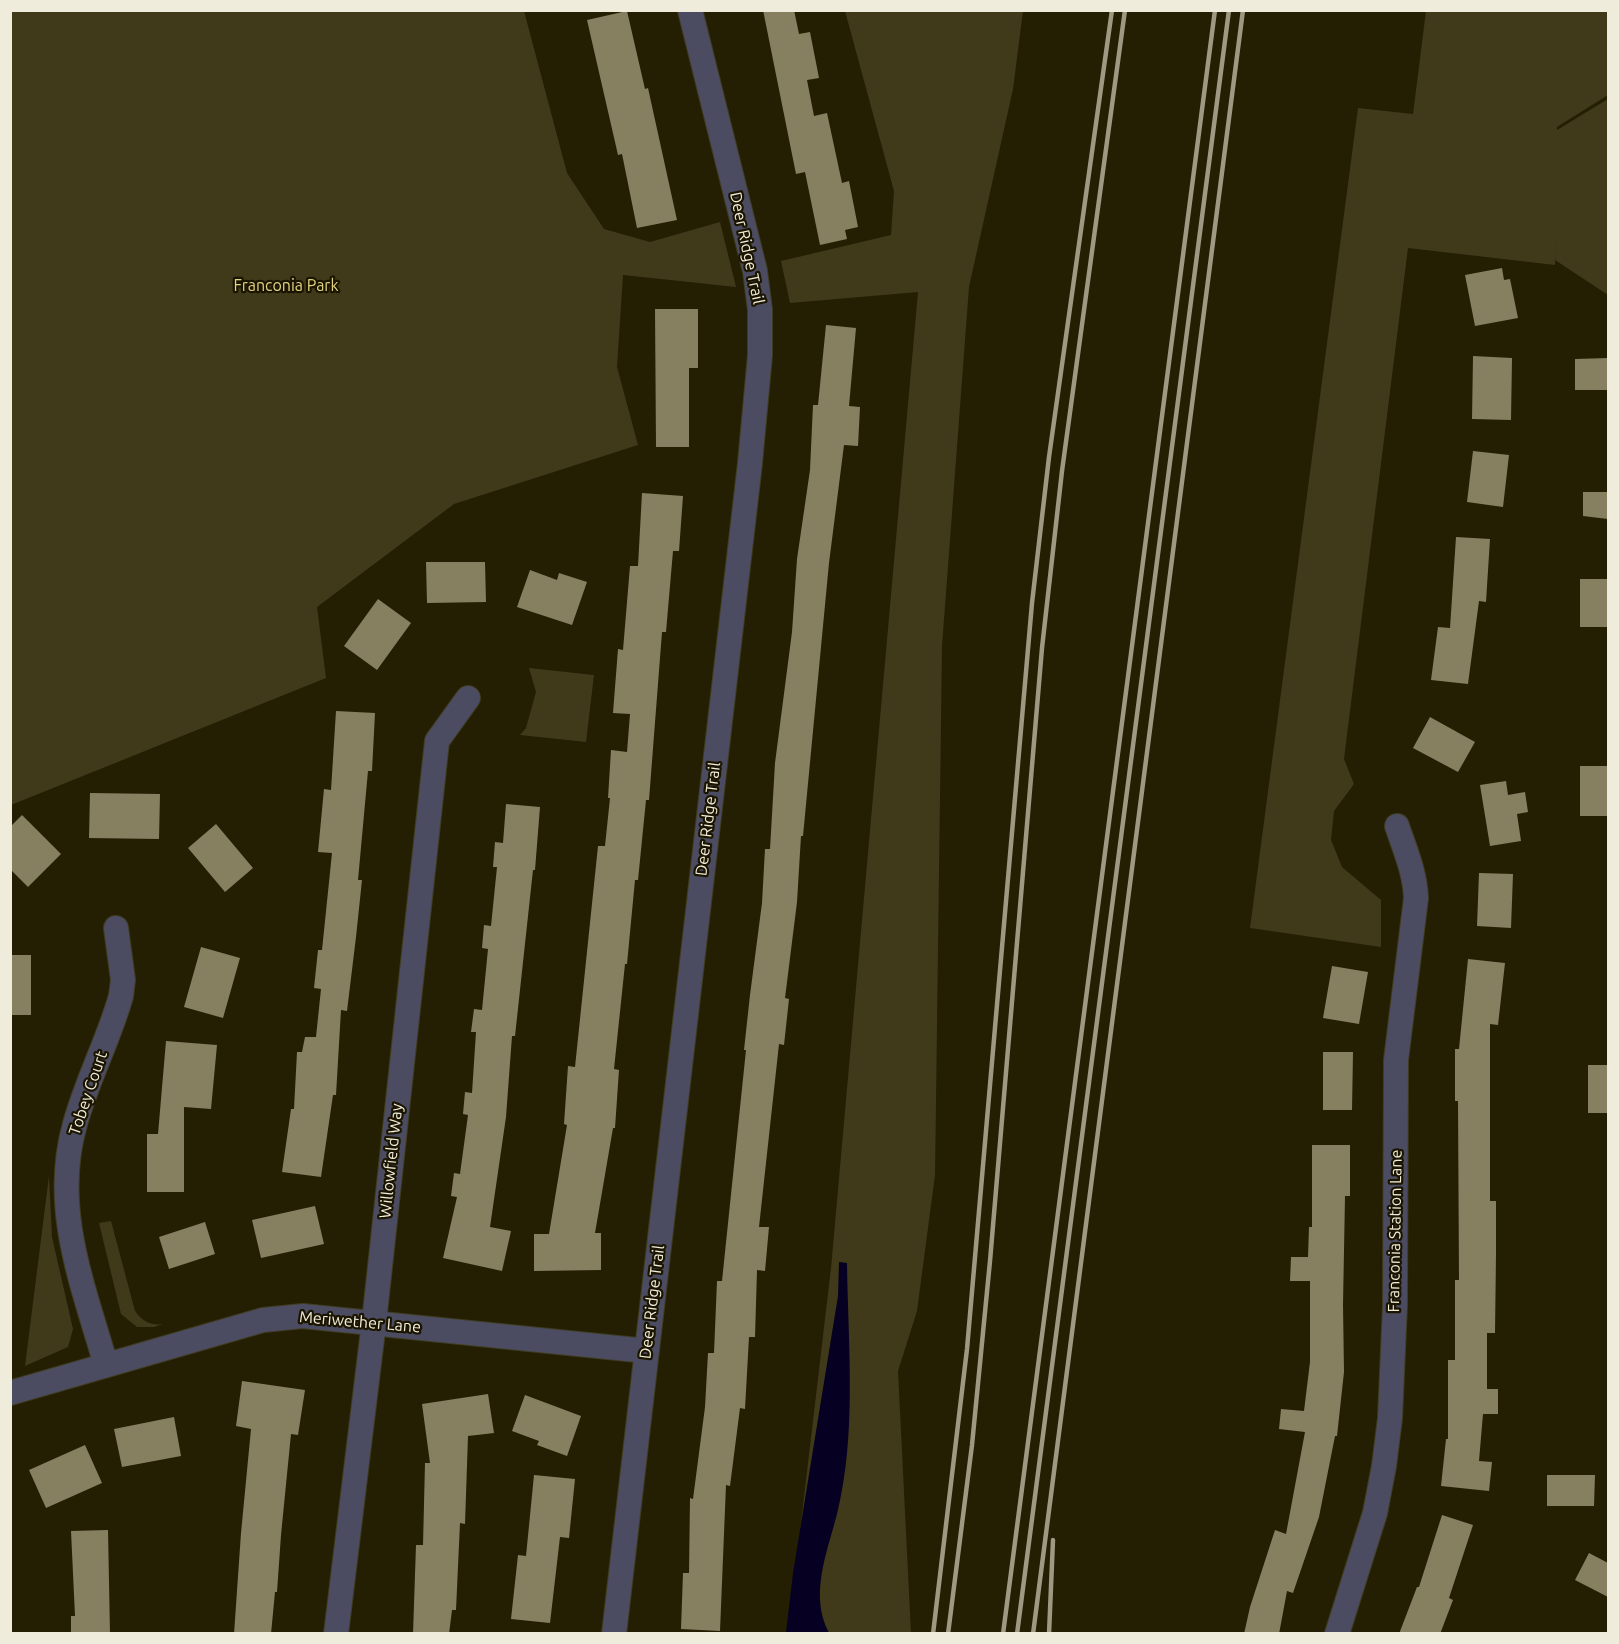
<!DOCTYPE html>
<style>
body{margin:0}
#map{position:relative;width:1619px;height:1644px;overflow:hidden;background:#241f02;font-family:Ubuntu,sans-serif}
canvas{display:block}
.frame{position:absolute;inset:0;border:12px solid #efecdb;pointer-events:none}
</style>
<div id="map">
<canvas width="1619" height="1644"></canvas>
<div class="frame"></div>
</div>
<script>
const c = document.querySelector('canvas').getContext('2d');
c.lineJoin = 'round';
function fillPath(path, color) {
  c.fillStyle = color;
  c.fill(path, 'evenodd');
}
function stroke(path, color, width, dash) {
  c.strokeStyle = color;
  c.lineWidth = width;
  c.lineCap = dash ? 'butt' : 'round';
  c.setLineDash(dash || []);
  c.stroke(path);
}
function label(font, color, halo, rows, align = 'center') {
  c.font = font + ' Ubuntu,sans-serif';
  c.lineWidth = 4.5;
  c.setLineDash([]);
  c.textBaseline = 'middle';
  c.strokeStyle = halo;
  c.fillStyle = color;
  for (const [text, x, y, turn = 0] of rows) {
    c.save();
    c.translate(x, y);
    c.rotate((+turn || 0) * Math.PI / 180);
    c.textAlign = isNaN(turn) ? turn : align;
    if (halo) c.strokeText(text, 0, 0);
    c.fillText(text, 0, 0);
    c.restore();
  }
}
fillPath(new Path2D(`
 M 11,10 L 524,11 L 567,173 L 604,229 L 650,242 L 720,222 L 736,287 L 623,275 L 617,367 L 638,445 L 454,504 L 317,607 L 326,678 L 11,805 Z
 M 845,11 L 1023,11 L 1013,89 L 969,287 L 942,646 L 935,1175 L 917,1311 L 898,1371 L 911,1633 L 788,1633 L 831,1268 L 918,292 L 790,303 L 781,261 L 891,235 L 894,191 Z
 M 1426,11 L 1608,11 L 1608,95 L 1557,127 L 1557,130 L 1608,99 L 1608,295 L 1555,260 L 1556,230 L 1555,265 L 1408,248 L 1344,759 L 1354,784 L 1334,811 L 1331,840 L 1342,867 L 1381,900 L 1381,947 L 1250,928 L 1358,108 L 1413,114 Z
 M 529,668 L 594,675 L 586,742 L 520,735 L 526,728 L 536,692 Z
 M 49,1176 L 52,1237 L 73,1329 L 68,1347 L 25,1366 Z
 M 111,1221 L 135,1311 C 142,1321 151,1326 163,1324 L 154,1327 L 137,1327 L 121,1314 L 99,1223 Z`), '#403a1b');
fillPath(new Path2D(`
 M 839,1262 L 847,1263 C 848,1345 857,1434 837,1514 C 827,1553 809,1595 829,1633 L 786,1633 L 793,1573 L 838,1296 Z`), '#060022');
fillPath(new Path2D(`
 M 763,10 L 794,10 L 799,34 L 810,32 L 819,78 L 807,80 L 814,116 L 827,113 L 842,183 L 849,181 L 858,227 L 845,230 L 847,239 L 820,245 L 805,172 L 796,174 Z
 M 627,11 L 645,89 L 648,88 L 677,220 L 637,228 L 622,154 L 618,155 L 587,20 Z
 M 1502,268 L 1504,280 L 1510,279 L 1518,318 L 1475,326 L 1465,275 Z
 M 655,309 L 698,309 L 698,368 L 689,368 L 689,447 L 656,447 Z
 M 826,325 L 856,328 L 849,406 L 860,407 L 858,446 L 844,445 L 829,563 L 803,836 L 801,836 L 797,902 L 785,998 L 789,999 L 784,1045 L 779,1044 L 759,1227 L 769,1227 L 765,1271 L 757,1270 L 755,1337 L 749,1337 L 745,1409 L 740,1408 L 730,1486 L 726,1485 L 720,1631 L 681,1629 L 683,1573 L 689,1573 L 690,1498 L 693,1499 L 705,1407 L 708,1353 L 714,1353 L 717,1281 L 722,1281 L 746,1050 L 744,1050 L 750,995 L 762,903 L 765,849 L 770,849 L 775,763 L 792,632 L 797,559 L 810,470 L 813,405 L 818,405 Z
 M 1473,356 L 1512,358 L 1511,420 L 1472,419 Z
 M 1608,358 L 1608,390 L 1575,390 L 1575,359 Z
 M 1473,451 L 1509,455 L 1503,507 L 1467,502 Z
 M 1583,492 L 1608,492 L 1608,519 L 1583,516 Z
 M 642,493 L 683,496 L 679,551 L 673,551 L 666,632 L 662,632 L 649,800 L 646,800 L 638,880 L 635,880 L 627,964 L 625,964 L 614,1069 L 619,1070 L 615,1128 L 613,1128 L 595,1233 L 601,1233 L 601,1270 L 534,1271 L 534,1234 L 549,1234 L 567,1125 L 564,1124 L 568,1066 L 575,1067 L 598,846 L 605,846 L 610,798 L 608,798 L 611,750 L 627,752 L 630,714 L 613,713 L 618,649 L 623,650 L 630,566 L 638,566 Z
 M 1456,537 L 1490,539 L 1486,602 L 1479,601 L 1468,684 L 1431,680 L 1438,627 L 1450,628 Z
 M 426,562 L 485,562 L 486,602 L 427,603 Z
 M 530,570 L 557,580 L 559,573 L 587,582 L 572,625 L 517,607 Z
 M 1580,579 L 1608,579 L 1608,627 L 1580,627 Z
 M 378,599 L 411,623 L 377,670 L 344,646 Z
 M 336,711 L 375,713 L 372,771 L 368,771 L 358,880 L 362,880 L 356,937 L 347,1011 L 341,1010 L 336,1095 L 333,1095 L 321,1177 L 282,1172 L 291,1109 L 294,1109 L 297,1052 L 302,1052 L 305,1037 L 316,1037 L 321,989 L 314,988 L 318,950 L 322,950 L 332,853 L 318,852 L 324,789 L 331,790 Z
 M 1430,717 L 1475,742 L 1458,772 L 1413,748 Z
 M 1580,766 L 1608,766 L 1608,816 L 1580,816 Z
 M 1506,781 L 1508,795 L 1525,792 L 1528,812 L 1517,814 L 1521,841 L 1490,846 L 1480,785 Z
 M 90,793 L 160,794 L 159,839 L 89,838 Z
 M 506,804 L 540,807 L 535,870 L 533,870 L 515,1036 L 512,1036 L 506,1117 L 490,1227 L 511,1231 L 502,1271 L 443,1258 L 457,1197 L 451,1196 L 454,1173 L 460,1174 L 468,1115 L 463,1114 L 465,1092 L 472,1093 L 476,1032 L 471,1032 L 474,1009 L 482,1010 L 488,949 L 482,948 L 484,925 L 491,926 L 497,867 L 493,867 L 495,842 L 503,843 Z
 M 22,815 L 61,854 L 28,887 L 10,869 L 10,827 Z
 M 216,824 L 253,868 L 225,892 L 188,848 Z
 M 1479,873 L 1513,874 L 1511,928 L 1477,926 Z
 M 201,947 L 240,958 L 223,1018 L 184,1007 Z
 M 10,955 L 31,955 L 31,1015 L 10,1015 Z
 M 1468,959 L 1505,963 L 1498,1025 L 1490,1024 L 1490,1201 L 1496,1201 L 1496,1254 L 1495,1333 L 1487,1333 L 1487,1389 L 1498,1389 L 1498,1414 L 1483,1414 L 1479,1461 L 1492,1462 L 1489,1491 L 1441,1486 L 1446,1439 L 1448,1439 L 1448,1360 L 1455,1360 L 1455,1280 L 1459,1280 L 1458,1101 L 1455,1101 L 1455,1049 L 1459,1049 Z
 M 1332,966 L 1368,972 L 1359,1024 L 1323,1018 Z
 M 166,1041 L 217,1045 L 211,1109 L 184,1107 L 184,1192 L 147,1192 L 147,1134 L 158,1134 Z
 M 1323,1052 L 1353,1052 L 1352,1110 L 1323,1110 Z
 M 1588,1065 L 1608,1065 L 1608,1113 L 1588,1113 Z
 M 1312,1145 L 1350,1145 L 1350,1196 L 1345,1196 L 1343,1305 L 1344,1372 L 1337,1436 L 1335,1436 L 1319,1517 L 1293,1593 L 1287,1591 L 1279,1634 L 1244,1634 L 1250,1607 L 1275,1530 L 1286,1534 L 1305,1432 L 1279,1429 L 1281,1409 L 1304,1411 L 1310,1362 L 1310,1281 L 1290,1281 L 1291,1257 L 1308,1257 L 1309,1227 L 1312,1227 Z
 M 315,1206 L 324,1244 L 261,1258 L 252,1220 Z
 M 205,1222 L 215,1254 L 169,1269 L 159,1237 Z
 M 242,1381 L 305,1390 L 298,1435 L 291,1434 L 281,1535 L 277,1592 L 275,1592 L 271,1634 L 234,1634 L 241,1533 L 251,1429 L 236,1426 Z
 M 488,1394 L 494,1433 L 468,1436 L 465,1524 L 460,1523 L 456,1610 L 452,1610 L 449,1634 L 413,1634 L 416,1545 L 423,1545 L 425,1463 L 430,1463 L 422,1404 Z
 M 525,1395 L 581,1416 L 567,1456 L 537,1445 L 539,1441 L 512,1431 Z
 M 174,1417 L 181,1456 L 122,1467 L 114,1429 Z
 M 85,1445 L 102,1483 L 46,1508 L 29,1470 Z
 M 534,1475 L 575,1479 L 569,1538 L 560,1537 L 550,1623 L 511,1619 L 518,1555 L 526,1556 Z
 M 1547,1475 L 1595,1475 L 1594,1506 L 1547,1506 Z
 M 1442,1515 L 1473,1525 L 1449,1598 L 1453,1600 L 1440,1634 L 1399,1634 L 1417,1587 L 1419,1587 Z
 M 108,1530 L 110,1634 L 71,1634 L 71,1616 L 75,1616 L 71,1531 Z
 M 1589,1553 L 1608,1563 L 1608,1597 L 1575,1580 Z`), '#868060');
const minor = new Path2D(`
 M 106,1365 C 83,1285 51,1208 75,1124 C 87,1080 109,1039 121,996 L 123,980 L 116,928
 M 10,1393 L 263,1320 L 303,1316 L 647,1351
 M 336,1634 L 374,1322 L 437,741 L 468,698
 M 614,1634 L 750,463 L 760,355 L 760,310 L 755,271 L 690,10
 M 1337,1634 L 1375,1513 L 1384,1466 L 1390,1418 L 1395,1305 L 1396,1060 L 1416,898 C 1415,872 1405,850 1397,826`);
stroke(minor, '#403c20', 26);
stroke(minor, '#4b4c61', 24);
stroke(new Path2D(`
 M 933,1634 L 967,1349 L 1032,603 L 1049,457 L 1112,10
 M 948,1634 L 972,1445 L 990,1261 L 1042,648 L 1062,471 L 1125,10
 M 1003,1634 L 1215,10
 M 1017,1634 L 1229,10
 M 1033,1634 L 1243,10
 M 1049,1634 L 1053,1540`), '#9d9983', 4.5);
label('16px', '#efecdb', '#1b1500', [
 ["Deer Ridge Trail",747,248,78],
 ["Deer Ridge Trail",708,819,-83],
 ["Tobey Court",88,1093,-71],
 ["Willowfield Way",391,1161,-84],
 ["Franconia Station Lane",1395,1231,-89],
 ["Deer Ridge Trail",652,1302,-83],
 ["Meriwether Lane",360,1322,5]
]);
label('16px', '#e2d380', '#1b1500', [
 ["Franconia Park",286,286]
]);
</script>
